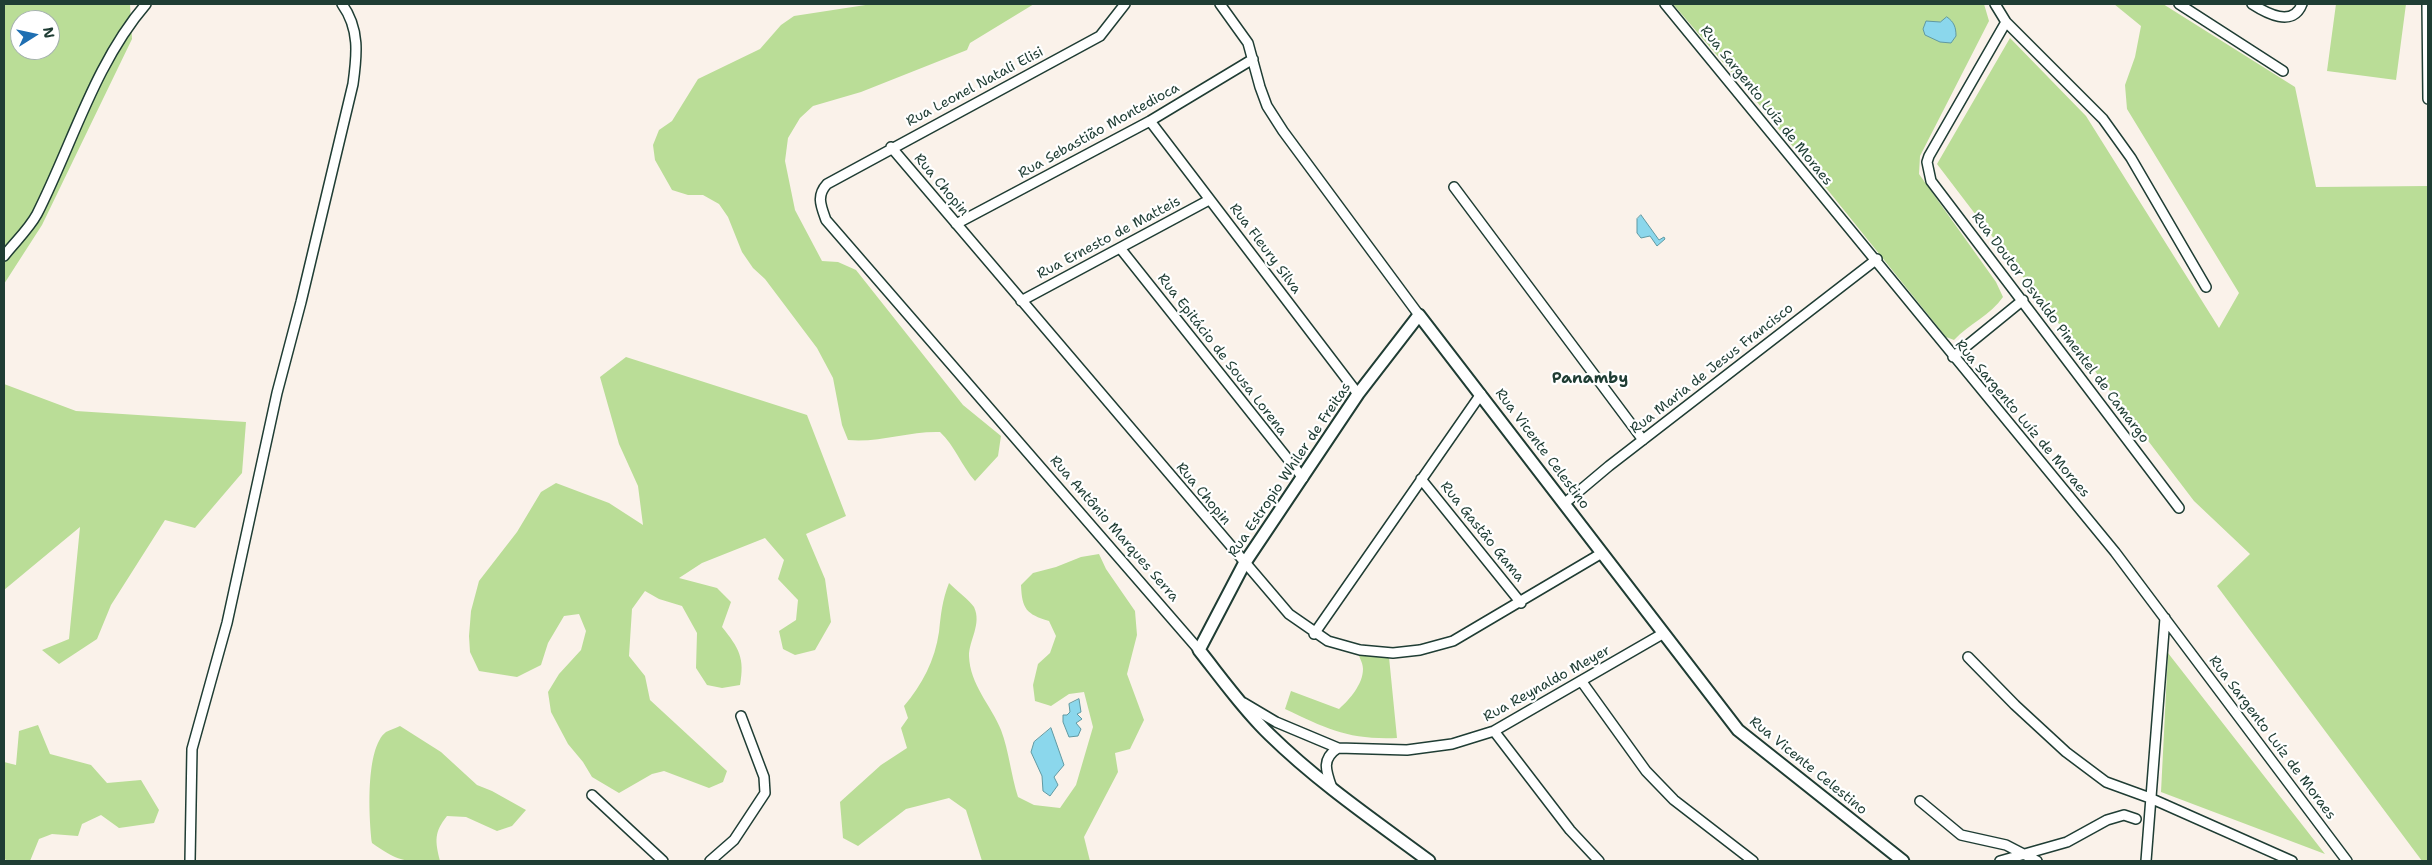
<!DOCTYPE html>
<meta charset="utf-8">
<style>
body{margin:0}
#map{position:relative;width:2432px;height:865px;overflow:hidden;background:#faf2ea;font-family:"Shantell Sans",sans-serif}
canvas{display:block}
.frame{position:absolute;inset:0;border:5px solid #1f3d34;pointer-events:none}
.north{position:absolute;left:10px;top:10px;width:50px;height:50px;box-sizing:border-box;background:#fff;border:1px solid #a5b1ae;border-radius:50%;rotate:80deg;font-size:14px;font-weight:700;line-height:20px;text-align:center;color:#1f3d34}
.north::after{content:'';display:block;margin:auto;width:18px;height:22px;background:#1f6fb2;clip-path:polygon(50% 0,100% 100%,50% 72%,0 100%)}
</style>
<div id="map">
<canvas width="2432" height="865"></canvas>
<div class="frame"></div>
<div class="north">N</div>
</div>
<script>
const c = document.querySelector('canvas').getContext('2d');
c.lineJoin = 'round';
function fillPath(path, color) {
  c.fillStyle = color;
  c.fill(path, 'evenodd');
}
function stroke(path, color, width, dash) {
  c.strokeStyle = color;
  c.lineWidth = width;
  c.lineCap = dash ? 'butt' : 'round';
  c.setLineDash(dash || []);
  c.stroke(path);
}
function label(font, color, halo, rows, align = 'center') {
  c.font = font + ' "Shantell Sans",sans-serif';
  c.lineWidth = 4.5;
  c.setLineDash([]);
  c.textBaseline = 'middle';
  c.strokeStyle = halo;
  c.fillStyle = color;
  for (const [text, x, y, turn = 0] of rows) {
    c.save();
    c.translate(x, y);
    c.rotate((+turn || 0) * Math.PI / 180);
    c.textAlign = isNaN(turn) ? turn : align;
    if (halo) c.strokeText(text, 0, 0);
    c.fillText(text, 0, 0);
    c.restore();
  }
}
fillPath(new Path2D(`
 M 4,4 L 130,4 L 132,39 L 42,225 L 4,284 ZM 20,20 L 50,20 L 50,50 L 20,50 Z
 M 872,4 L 1034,4 L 970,43 L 967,50 L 861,92 L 813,106 L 800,118 L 788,138 L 785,161 L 795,210 L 822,261 L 838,262 L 856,270 L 963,405 L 1001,436 L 998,456 L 975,481 C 961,465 955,446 940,432 C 909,431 879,443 848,440 L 842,425 L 833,378 L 817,348 L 765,279 L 753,268 L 742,252 L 728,217 L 719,204 L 703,195 L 688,195 L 672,190 L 655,160 L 653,145 L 659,130 L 672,121 L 698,79 L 760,49 L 781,25 L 794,16 Z
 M 1673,4 L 1984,4 L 1989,21 L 1920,156 L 1919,174 L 1996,282 L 2003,297 C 1991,315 1969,324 1954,340 L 1946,337 L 1757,102 Z
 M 2114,4 L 2163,4 L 2295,87 L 2316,187 L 2428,186 L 2428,861 L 2422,861 L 2217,586 L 2250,554 L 2194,501 L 1937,164 L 2010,38 L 2086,116 L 2219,328 L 2239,293 L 2127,109 L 2125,85 L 2135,57 L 2141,26 Z
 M 2336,4 L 2406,4 L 2396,80 L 2327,71 Z
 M 626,357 L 807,415 L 846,516 L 806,534 L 825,579 L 831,622 L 815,650 L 795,655 L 783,649 L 779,631 L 796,620 L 798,600 L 778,579 L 784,560 L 765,538 L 702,563 L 679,578 L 717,588 L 731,602 L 722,627 C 739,648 745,658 740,685 L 722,688 L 707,685 L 696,668 L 697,633 L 682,606 L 659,599 L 645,591 L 632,609 L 629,656 L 645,676 L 650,700 L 727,771 L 723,782 L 709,788 L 664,771 L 652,774 L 619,793 L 592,777 L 583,762 L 568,744 L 551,712 L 548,692 L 559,674 L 581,650 L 586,631 L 579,614 L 564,616 L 548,643 L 541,665 L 517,677 L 479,671 L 470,652 L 469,636 L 471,611 L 479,581 L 517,532 L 541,492 L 556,483 L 609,503 L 643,525 L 638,486 L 619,444 L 600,377 Z
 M 4,384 L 76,411 L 246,422 L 242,473 L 195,528 L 165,520 L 111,605 L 97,639 L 59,664 L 42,650 L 69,639 L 80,527 L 4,590 Z
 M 1099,554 L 1106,569 L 1135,611 L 1137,635 L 1127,674 L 1144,720 L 1130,749 L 1115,753 L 1118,772 L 1084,837 L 1090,861 L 982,861 L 966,810 L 949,798 L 906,809 L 858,846 L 843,838 L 840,802 L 881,765 L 907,748 L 901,728 L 908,718 L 904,706 C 922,685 935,660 939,632 C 941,614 942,601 949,583 C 955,589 970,601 974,607 C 982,624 969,640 969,656 C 970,685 991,705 1001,730 C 1009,751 1011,775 1018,797 L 1034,805 L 1060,808 L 1076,785 L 1093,727 L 1084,692 L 1069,694 L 1051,706 L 1035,701 L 1033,685 L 1038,664 L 1050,653 L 1056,636 L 1049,621 C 1026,614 1022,609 1021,585 L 1033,573 L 1056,567 L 1081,557 Z
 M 2168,653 L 2325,854 L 2161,792 Z
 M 1358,654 L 1389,657 L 1397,738 C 1349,740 1327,729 1285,709 L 1291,691 L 1339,709 C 1350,699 1363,684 1363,669 C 1363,664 1360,658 1358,654 Z
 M 38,725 L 50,754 L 91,765 L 107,783 L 141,780 L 159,810 L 154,823 L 119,828 L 101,815 L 82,824 L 78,836 L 52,834 L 39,839 L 30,861 L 9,861 L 4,859 L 4,762 L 16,765 L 19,731 Z
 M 400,726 L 441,752 L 477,785 L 492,791 L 526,810 L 512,826 L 497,831 L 466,817 L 447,816 C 434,832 435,841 440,861 C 405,861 402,864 372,843 C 369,819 365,748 386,732 C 390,730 396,728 400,726 Z`), '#badd97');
const water = new Path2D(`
 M 1947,17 C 1954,22 1956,27 1956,36 L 1951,43 L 1940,42 L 1925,35 L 1923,29 L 1926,21 L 1940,22 Z
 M 1641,215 L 1659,240 L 1664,237 L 1665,239 L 1657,246 L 1650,236 L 1641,238 L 1637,233 L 1637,219 Z
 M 1079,699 L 1081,712 L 1077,714 L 1082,719 L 1076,723 L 1081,729 L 1078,736 L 1069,737 L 1063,722 L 1063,715 L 1067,715 L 1070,712 L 1069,704 Z
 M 1051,728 L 1064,765 L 1054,777 L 1058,785 L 1050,796 L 1043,791 L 1042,776 L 1031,752 L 1034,742 Z`);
fillPath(water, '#8bd7ec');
stroke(water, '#6099a2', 1);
const minor = new Path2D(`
 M 1125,4 L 1100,36 L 827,184 C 816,196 821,206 826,220 L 1199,650
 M 1220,4 L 1248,43 L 1260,87 L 1267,106 L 1283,131 L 1419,315
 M 1665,4 L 2115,552 L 2347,861
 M 1995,4 L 2006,22 L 2103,119 L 2131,158 L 2206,287
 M 2179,4 L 2283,71
 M 2252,4 C 2266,13 2293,28 2302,4
 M 2427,4 L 2428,99
 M 2006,22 L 1929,156 L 1927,162 L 1931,181 L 2179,508
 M 1150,121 L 1358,394
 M 891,147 L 1289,614 L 1328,641 L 1360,650 L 1393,653 L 1420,650 L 1453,641 L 1602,553
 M 1454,187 L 1643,440
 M 956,224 L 1150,121 L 1253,59
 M 1120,248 L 1303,478
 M 4,256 C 14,243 29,229 37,214 C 72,145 95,63 146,4
 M 1021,301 L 1209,200
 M 1953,357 L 2023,300
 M 1421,479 L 1521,603
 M 1565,503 L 1609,466 L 1877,259
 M 1314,634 L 1481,394
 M 1968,657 L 2015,705 L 2066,752 L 2106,782 L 2150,798 L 2292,861
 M 1582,682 L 1646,771 L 1674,800 L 1753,861
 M 1244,703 L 1276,722 L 1338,748 L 1407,750 L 1452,744 L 1494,731 L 1664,633
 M 1494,731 L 1570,830 L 1599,861
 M 1332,788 C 1326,771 1321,759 1338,748
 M 592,795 L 663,861
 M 1920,801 L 1961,835 L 2006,845 L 2037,861
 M 190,861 L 192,749 L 227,623 L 277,393 L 301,302 L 353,84 C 357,55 360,29 342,4
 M 710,861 L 734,840 L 765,793 L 764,777 L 741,716
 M 2000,861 L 2067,842 L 2107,820 L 2124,815 L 2136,819
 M 2146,861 L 2165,618`);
const tertiary = new Path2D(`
 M 1429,861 C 1375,821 1318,782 1270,735 C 1244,710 1222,679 1199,650 L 1244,564 L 1358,394 L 1419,315 L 1738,730 L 1903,861`);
stroke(minor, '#1f3d34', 12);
stroke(tertiary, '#1f3d34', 15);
stroke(minor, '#fff', 9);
stroke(tertiary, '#fff', 11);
label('14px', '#1f3d34', '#fff', [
 ["Rua Leonel Natali Elisi",975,87,-28],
 ["Rua Sargento Luíz de Moraes",1766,106,51],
 ["Rua Sebastião Montedioca",1099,131,-29],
 ["Rua Chopin",941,185,50],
 ["Rua Ernesto de Matteis",1109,238,-28],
 ["Rua Fleury Silva",1265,249,53],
 ["Rua Doutor Osvaldo Pimentel de Camargo",2060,328,53],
 ["Rua Epitácio de Sousa Lorena",1222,355,52],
 ["Rua Maria de Jesus Francisco",1712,369,-38],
 ["Rua Sargento Luíz de Moraes",2022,419,50],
 ["Rua Vicente Celestino",1542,449,53],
 ["Rua Estropio Whiler de Freitas",1290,470,-56],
 ["Rua Chopin",1203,494,50],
 ["Rua Antônio Marques Serra",1114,529,49],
 ["Rua Gastão Gama",1482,532,51],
 ["Rua Reynaldo Meyer",1547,684,-29],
 ["Rua Sargento Luíz de Moraes",2272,738,53],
 ["Rua Vicente Celestino",1808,766,39]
]);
label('bold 16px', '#1f3d34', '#fff', [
 ["Panamby",1590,379]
]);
</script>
